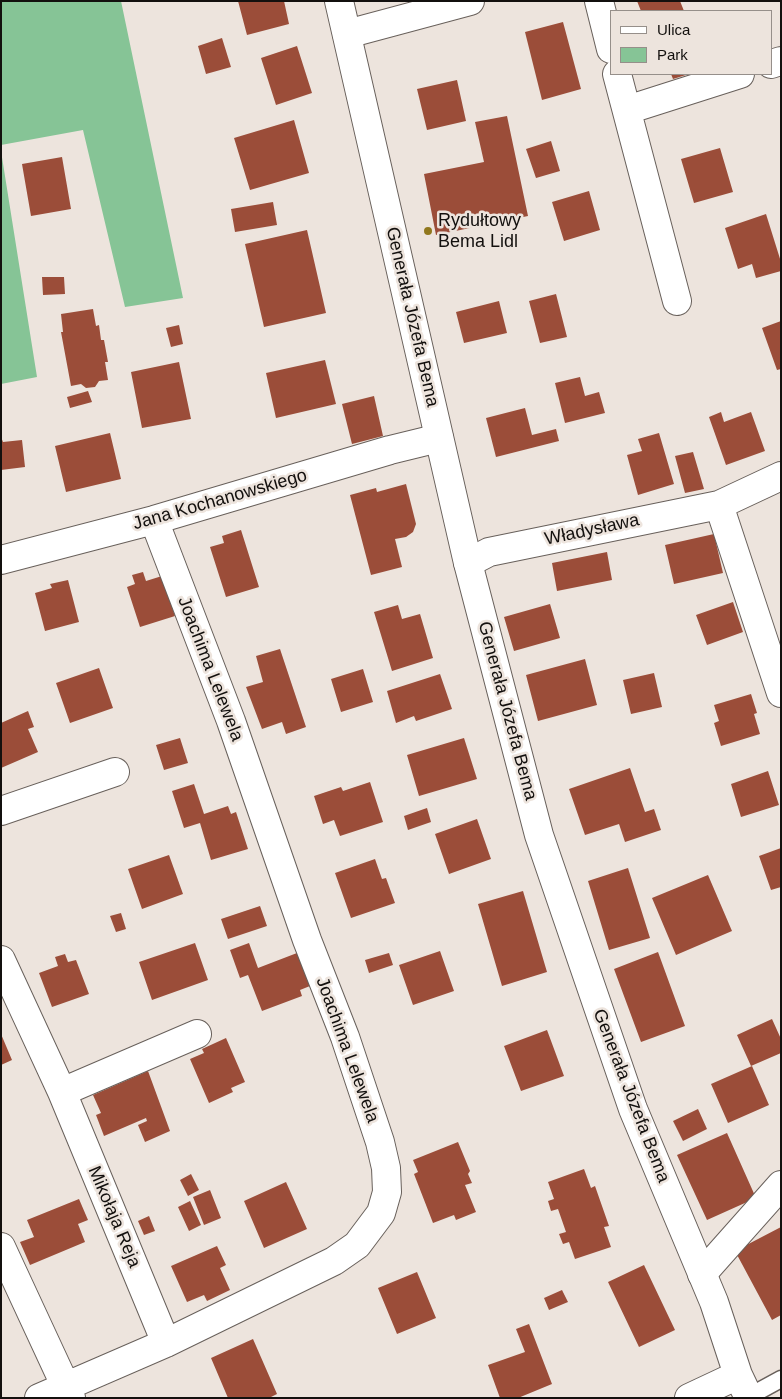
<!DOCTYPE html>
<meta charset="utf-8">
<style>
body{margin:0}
#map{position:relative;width:782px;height:1399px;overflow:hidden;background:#ede4dd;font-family:Arial,sans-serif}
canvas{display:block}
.frame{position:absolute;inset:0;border:2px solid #13100e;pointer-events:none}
.legend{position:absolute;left:610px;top:10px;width:162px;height:65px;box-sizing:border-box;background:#ede4dd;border:1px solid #968f8a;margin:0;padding:6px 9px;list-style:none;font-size:15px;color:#13100e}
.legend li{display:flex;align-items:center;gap:10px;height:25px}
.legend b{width:25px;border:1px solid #968f8a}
</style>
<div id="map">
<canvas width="782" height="1399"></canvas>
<div class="frame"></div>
<ul class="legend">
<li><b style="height:6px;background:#fff"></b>Ulica</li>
<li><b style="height:14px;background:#86c496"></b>Park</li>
</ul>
</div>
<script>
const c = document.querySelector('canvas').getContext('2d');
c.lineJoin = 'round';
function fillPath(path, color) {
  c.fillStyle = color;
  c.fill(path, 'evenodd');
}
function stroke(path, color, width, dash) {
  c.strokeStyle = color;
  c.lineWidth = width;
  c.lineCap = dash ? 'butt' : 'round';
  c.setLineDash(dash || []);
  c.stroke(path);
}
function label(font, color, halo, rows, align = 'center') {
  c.font = font + ' Arial,sans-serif';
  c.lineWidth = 5;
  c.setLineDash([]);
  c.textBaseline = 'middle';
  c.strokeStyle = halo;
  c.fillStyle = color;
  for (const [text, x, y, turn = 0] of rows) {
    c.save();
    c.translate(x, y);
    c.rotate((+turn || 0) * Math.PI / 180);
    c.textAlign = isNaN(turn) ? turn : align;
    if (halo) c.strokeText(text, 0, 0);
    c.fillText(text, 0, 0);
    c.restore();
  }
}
fillPath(new Path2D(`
 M 1,1 L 121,1 L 183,298 L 125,307 L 83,130 L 1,145 Z
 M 1,151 L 37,377 L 1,384 Z`), '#86c496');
fillPath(new Path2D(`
 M 238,1 L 284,1 L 289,24 L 247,35 Z
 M 637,1 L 680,1 L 684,11 L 641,11 Z
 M 563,22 L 581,89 L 542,100 L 525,32 Z
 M 222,38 L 231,67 L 206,74 L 198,46 Z
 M 297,46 L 312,93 L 276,105 L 261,58 Z
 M 671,74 L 689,74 L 673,79 Z
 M 457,80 L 466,121 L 427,130 L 417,89 Z
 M 507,116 L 528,216 L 436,235 L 424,174 L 484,162 L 475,122 Z
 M 294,120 L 309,173 L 250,190 L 234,138 Z
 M 551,141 L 560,171 L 536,178 L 526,149 Z
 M 720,148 L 733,192 L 694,203 L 681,159 Z
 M 62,157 L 71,209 L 31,216 L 22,164 Z
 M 589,191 L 600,230 L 564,241 L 552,202 Z
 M 273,202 L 277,225 L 235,232 L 231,209 Z
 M 766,214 L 781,262 L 781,271 L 756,278 L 752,264 L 738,269 L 725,228 Z
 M 307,230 L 326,313 L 264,327 L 245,244 Z
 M 42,277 L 64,277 L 65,294 L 43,295 Z
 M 556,294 L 567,337 L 540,343 L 529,301 Z
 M 499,301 L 507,333 L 464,343 L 456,312 Z
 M 93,309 L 96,326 L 99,325 L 101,340 L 104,340 L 108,362 L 105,362 L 108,380 L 99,381 L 95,387 L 86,388 L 81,384 L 71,386 L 61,332 L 63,332 L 61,314 Z
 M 781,321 L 781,369 L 777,370 L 762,328 Z
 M 179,325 L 183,344 L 171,347 L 166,328 Z
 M 325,360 L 336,404 L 276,418 L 266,373 Z
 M 179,362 L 191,419 L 142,428 L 131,372 Z
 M 580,377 L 585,396 L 599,392 L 605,413 L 565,423 L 555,383 Z
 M 88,391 L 92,402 L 70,408 L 67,397 Z
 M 374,396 L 383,436 L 352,444 L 342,404 Z
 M 525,408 L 532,435 L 556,429 L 559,441 L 496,457 L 486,418 Z
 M 721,412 L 724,422 L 751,412 L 765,451 L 726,465 L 709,417 Z
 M 110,433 L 121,479 L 66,492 L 55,446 Z
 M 659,433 L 674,484 L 638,495 L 627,455 L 642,451 L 638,439 Z
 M 1,437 L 3,442 L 22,440 L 25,467 L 1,470 Z
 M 693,452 L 704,489 L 685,493 L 675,456 Z
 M 406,484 L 416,524 L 413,532 L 406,537 L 395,539 L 402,567 L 371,575 L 350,495 L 376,488 L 377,492 Z
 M 241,530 L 259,587 L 226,597 L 210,547 L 224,543 L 222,536 Z
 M 714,534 L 723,573 L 674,584 L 665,545 Z
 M 607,552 L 612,580 L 557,591 L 552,563 Z
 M 143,572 L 146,581 L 162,576 L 175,616 L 140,627 L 127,587 L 135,584 L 132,575 Z
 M 68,580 L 79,622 L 45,631 L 35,593 L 52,588 L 50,584 Z
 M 733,602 L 743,632 L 707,645 L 696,615 Z
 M 550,604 L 560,638 L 514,651 L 504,617 Z
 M 398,605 L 402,619 L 420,614 L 433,658 L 392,671 L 374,612 Z
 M 280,649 L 306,727 L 286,734 L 282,722 L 262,729 L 246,687 L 263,682 L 256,656 Z
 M 585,659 L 597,705 L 538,721 L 526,675 Z
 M 99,668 L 113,708 L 70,723 L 56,683 Z
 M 363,669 L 373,702 L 341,712 L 331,679 Z
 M 654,673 L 662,707 L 631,714 L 623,680 Z
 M 440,674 L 452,709 L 416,721 L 414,716 L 396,723 L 387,691 Z
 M 751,694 L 757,713 L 754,714 L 760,734 L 721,746 L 714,723 L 719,721 L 714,705 Z
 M 28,711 L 34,727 L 28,729 L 38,752 L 1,768 L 1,723 Z
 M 180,738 L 188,763 L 164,770 L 156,745 Z
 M 464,738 L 477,779 L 419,796 L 407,755 Z
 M 630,768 L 645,812 L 654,809 L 661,830 L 625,842 L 619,824 L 585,835 L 569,789 Z
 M 768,771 L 779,805 L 741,817 L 731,784 Z
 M 370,782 L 383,822 L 340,836 L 334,820 L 323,824 L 314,796 L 341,787 L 343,791 Z
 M 194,784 L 204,814 L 228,806 L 231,814 L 236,812 L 248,849 L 211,860 L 200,823 L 184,828 L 172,791 Z
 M 427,808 L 431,822 L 408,830 L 404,816 Z
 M 477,819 L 491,859 L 449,874 L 435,834 Z
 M 781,848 L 781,887 L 771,890 L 759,856 Z
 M 169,855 L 183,894 L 142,909 L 128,869 Z
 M 375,859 L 382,879 L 386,878 L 395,903 L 351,918 L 335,873 Z
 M 628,868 L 650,938 L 609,950 L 588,881 Z
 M 708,875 L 732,931 L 676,955 L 652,898 Z
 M 523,891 L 547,972 L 502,986 L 478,904 Z
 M 260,906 L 267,926 L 228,939 L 221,919 Z
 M 121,913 L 126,929 L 116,932 L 110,916 Z
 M 195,943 L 208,980 L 152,1000 L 139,962 Z
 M 249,943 L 258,968 L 297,953 L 310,986 L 300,990 L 302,996 L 262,1011 L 248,975 L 240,978 L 230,950 Z
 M 440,951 L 454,991 L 413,1005 L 399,965 Z
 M 658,952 L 685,1026 L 641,1042 L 614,969 Z
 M 389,953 L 393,965 L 369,973 L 365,960 Z
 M 65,954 L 68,962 L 76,960 L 89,994 L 52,1007 L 39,973 L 58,966 L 55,957 Z
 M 772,1019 L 781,1039 L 781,1053 L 751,1066 L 737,1035 Z
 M 547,1030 L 564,1076 L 521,1091 L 504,1046 Z
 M 1,1034 L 12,1060 L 1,1065 Z
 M 226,1038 L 245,1082 L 231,1088 L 233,1092 L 209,1103 L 190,1059 L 204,1053 L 202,1049 Z
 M 752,1066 L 769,1105 L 728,1123 L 711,1084 Z
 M 148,1071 L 170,1131 L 145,1142 L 138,1125 L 147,1121 L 146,1118 L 104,1136 L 96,1115 L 101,1113 L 93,1095 Z
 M 698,1109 L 707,1129 L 683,1141 L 673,1121 Z
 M 727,1133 L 756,1198 L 707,1220 L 677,1155 Z
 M 458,1142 L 470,1171 L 468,1174 L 472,1183 L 465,1185 L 476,1212 L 456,1220 L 454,1215 L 433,1223 L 414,1174 L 418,1172 L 413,1160 Z
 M 584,1169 L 591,1188 L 595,1186 L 609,1226 L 604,1227 L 611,1247 L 575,1259 L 569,1242 L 563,1244 L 559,1234 L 566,1232 L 558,1209 L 551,1211 L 548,1201 L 554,1199 L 548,1182 Z
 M 191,1174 L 199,1190 L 188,1196 L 180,1180 Z
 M 286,1182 L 307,1229 L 264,1248 L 244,1201 Z
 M 210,1190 L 221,1218 L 204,1225 L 193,1197 Z
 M 79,1199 L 88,1220 L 78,1224 L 85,1242 L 30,1265 L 20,1242 L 34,1237 L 27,1220 Z
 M 190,1201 L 201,1225 L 189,1231 L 178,1207 Z
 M 149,1216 L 155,1231 L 144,1235 L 138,1221 Z
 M 781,1227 L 781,1315 L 772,1320 L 735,1251 Z
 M 217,1246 L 226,1265 L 220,1268 L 230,1290 L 207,1301 L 204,1295 L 187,1302 L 171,1266 Z
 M 644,1265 L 675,1330 L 639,1347 L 608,1282 Z
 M 417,1272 L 436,1318 L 397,1334 L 378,1288 Z
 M 562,1290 L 568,1302 L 549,1310 L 544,1298 Z
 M 529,1324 L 552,1384 L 518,1398 L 500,1398 L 488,1365 L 525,1352 L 516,1329 Z
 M 253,1339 L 277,1394 L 269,1398 L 228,1398 L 211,1358 Z`), '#9b4d39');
const lane = new Path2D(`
 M 748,1397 L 781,1379`);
const street = new Path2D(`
 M 599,1 L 611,49
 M 347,34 L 470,1
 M 771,64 L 781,61
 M 617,74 L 677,301
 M 627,110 L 740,74
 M 719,505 L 781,693
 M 1,560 L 154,520 L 390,450 L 439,438
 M 468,563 L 489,552 L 719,505 L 781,476
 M 1,811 L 115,772
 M 1,960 L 62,1092 L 166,1343
 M 62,1092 L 197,1034
 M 1,1247 L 71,1398
 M 702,1274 L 781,1185
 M 39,1398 L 166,1343 L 334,1261 L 357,1245 L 381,1213 L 387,1192 L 386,1168 L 380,1142 L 345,1037 L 307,940 L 231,721 L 154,520`);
const secondary = new Path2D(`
 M 339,1 L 468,563 L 539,835 L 633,1109 L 714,1302 L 738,1375 L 749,1398
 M 689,1398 L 738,1375`);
stroke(lane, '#68605b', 19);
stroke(street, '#68605b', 30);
stroke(secondary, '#68605b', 30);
stroke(lane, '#fff', 16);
stroke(street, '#fff', 28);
stroke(secondary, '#fff', 28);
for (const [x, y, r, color] of [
 [428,231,5,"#91781e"]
]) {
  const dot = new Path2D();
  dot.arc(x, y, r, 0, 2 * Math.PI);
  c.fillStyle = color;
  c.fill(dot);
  stroke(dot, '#ede4dd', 2);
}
label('18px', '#13100e', '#ede4dd', [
 ["Rydułtowy",438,221],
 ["Bema Lidl",438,242]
], 'left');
label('18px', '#13100e', '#ede4dd', [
 ["Generała Józefa Bema",412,317,77],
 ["Jana Kochanowskiego",220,500,-16],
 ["Władysława",592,530,-12],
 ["Joachima Lelewela",210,669,69],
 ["Generała Józefa Bema",507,711,75],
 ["Joachima Lelewela",347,1050,70],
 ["Generała Józefa Bema",631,1096,69],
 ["Mikołaja Reja",114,1217,67]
]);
</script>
